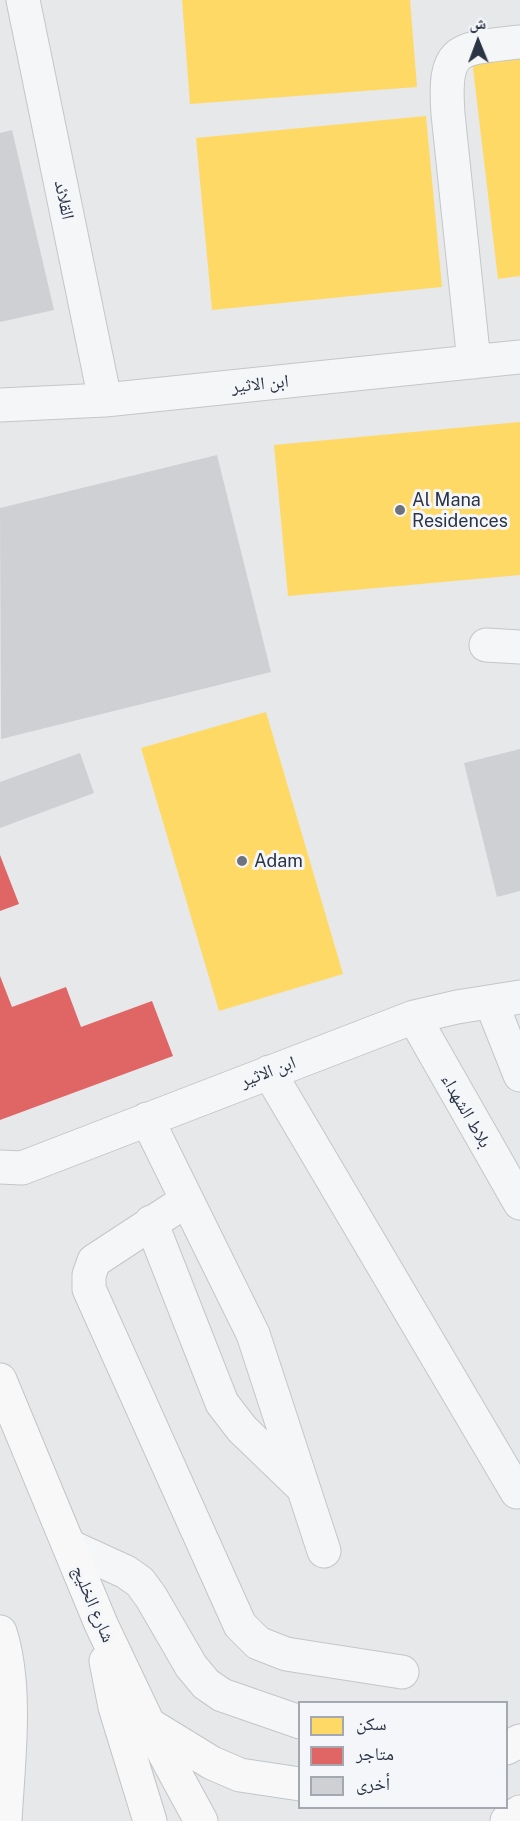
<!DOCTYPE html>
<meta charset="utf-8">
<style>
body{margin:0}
#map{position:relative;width:520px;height:1821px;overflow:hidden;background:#e6e8ea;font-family:"Public Sans","Noto Naskh Arabic",sans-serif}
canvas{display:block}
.legend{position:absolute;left:298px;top:1701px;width:210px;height:108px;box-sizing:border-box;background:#f4f6f9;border:2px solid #a4a8b1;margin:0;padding:8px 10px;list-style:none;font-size:18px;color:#2b3445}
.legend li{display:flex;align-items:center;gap:12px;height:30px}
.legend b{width:30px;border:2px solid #a4a8b1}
.north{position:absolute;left:448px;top:12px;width:60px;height:60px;-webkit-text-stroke:4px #f4f6f9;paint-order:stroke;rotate:359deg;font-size:16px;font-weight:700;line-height:24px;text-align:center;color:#2b3445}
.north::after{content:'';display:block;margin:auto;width:21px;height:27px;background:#2b3445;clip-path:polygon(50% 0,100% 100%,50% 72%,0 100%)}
</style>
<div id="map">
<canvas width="520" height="1821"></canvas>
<ul class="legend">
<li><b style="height:16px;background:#ffd966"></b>سكن</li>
<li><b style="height:16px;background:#e06666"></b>متاجر</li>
<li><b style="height:16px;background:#ced0d3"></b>أخرى</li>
</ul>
<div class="north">ش</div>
</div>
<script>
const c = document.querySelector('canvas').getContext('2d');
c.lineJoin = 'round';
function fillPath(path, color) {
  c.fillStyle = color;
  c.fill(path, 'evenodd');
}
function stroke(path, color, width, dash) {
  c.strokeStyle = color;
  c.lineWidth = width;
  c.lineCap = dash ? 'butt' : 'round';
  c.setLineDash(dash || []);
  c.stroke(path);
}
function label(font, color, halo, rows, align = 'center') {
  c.font = font + ' "Public Sans","Noto Naskh Arabic",sans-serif';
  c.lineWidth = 6;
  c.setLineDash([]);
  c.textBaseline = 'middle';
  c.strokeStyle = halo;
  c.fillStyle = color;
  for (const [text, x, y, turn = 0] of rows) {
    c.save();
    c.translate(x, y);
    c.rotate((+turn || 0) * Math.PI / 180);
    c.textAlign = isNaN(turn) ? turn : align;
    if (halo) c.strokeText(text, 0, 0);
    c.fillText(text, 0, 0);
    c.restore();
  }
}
fillPath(new Path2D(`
 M 182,0 L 410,0 L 417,87 L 190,104 Z
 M 520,55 L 520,276 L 498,279 L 472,60 Z
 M 426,116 L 442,287 L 212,310 L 196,138 Z
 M 520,422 L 520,575 L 288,596 L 274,445 Z
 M 266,712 L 343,974 L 219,1011 L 141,748 Z`), '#ffd966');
fillPath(new Path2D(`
 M 0,855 L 19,904 L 0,911 Z
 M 0,976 L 12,1007 L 66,987 L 81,1027 L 152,1001 L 173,1056 L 0,1120 Z`), '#e06666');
fillPath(new Path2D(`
 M 12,130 L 54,310 L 0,322 L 0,133 Z
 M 217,455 L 271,672 L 1,739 L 0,508 Z
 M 520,749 L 520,891 L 497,897 L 464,763 Z
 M 80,753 L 94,793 L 0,828 L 0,782 Z`), '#ced0d3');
const minor = new Path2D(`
 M 23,0 L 105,400
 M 474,362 L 448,114 C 443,45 458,49 520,42
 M 0,405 L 105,400 L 520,357
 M 486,645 L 520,647
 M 491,1002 L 520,1075
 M 414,1017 L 520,1203
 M 269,1072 L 517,1492
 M 147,1119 L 253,1334 L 324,1551
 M 0,1167 L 22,1168 L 414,1017 L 457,1007 L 520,997
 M 187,1200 L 94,1261 L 89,1275 L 89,1289 L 240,1625 L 258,1643 L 286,1654 L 402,1672
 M 151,1222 L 222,1403 L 242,1429 L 300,1485
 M 69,1546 L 126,1572 L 140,1582 L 151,1597 L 191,1666 L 206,1684 L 222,1695 L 300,1722`);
const major = new Path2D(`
 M 0,1380 L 101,1624 L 149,1725 L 201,1821
 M 0,1632 C 18,1687 8,1764 5,1821
 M 106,1661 L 115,1707 L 150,1821
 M 150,1725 L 212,1763 L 240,1775 L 300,1784
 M 506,1748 L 520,1741
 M 507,1821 L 520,1812`);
stroke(minor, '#c4c6c8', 35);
stroke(major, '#c2c5c8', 35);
stroke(minor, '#f5f6f7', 33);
stroke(major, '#f8f8f8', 33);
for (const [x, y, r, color] of [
 [400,510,6,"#6c737f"],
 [242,861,6,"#6c737f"]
]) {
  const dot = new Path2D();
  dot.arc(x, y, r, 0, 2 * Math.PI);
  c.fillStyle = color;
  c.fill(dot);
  stroke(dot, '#f4f6f9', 2);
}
label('18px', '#2b3445', '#f4f6f9', [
 ["القلائد",64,200,78],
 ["ابن الاثير",260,384,-6],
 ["ابن الاثير",268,1072,-21],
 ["بلاط الشهداء",466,1111,60],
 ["شارع الخليج",93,1604,67]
]);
label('18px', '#2b3445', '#f4f6f9', [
 ["Al Mana",412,500],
 ["Residences",412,521],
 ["Adam",254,861]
], 'left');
</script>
